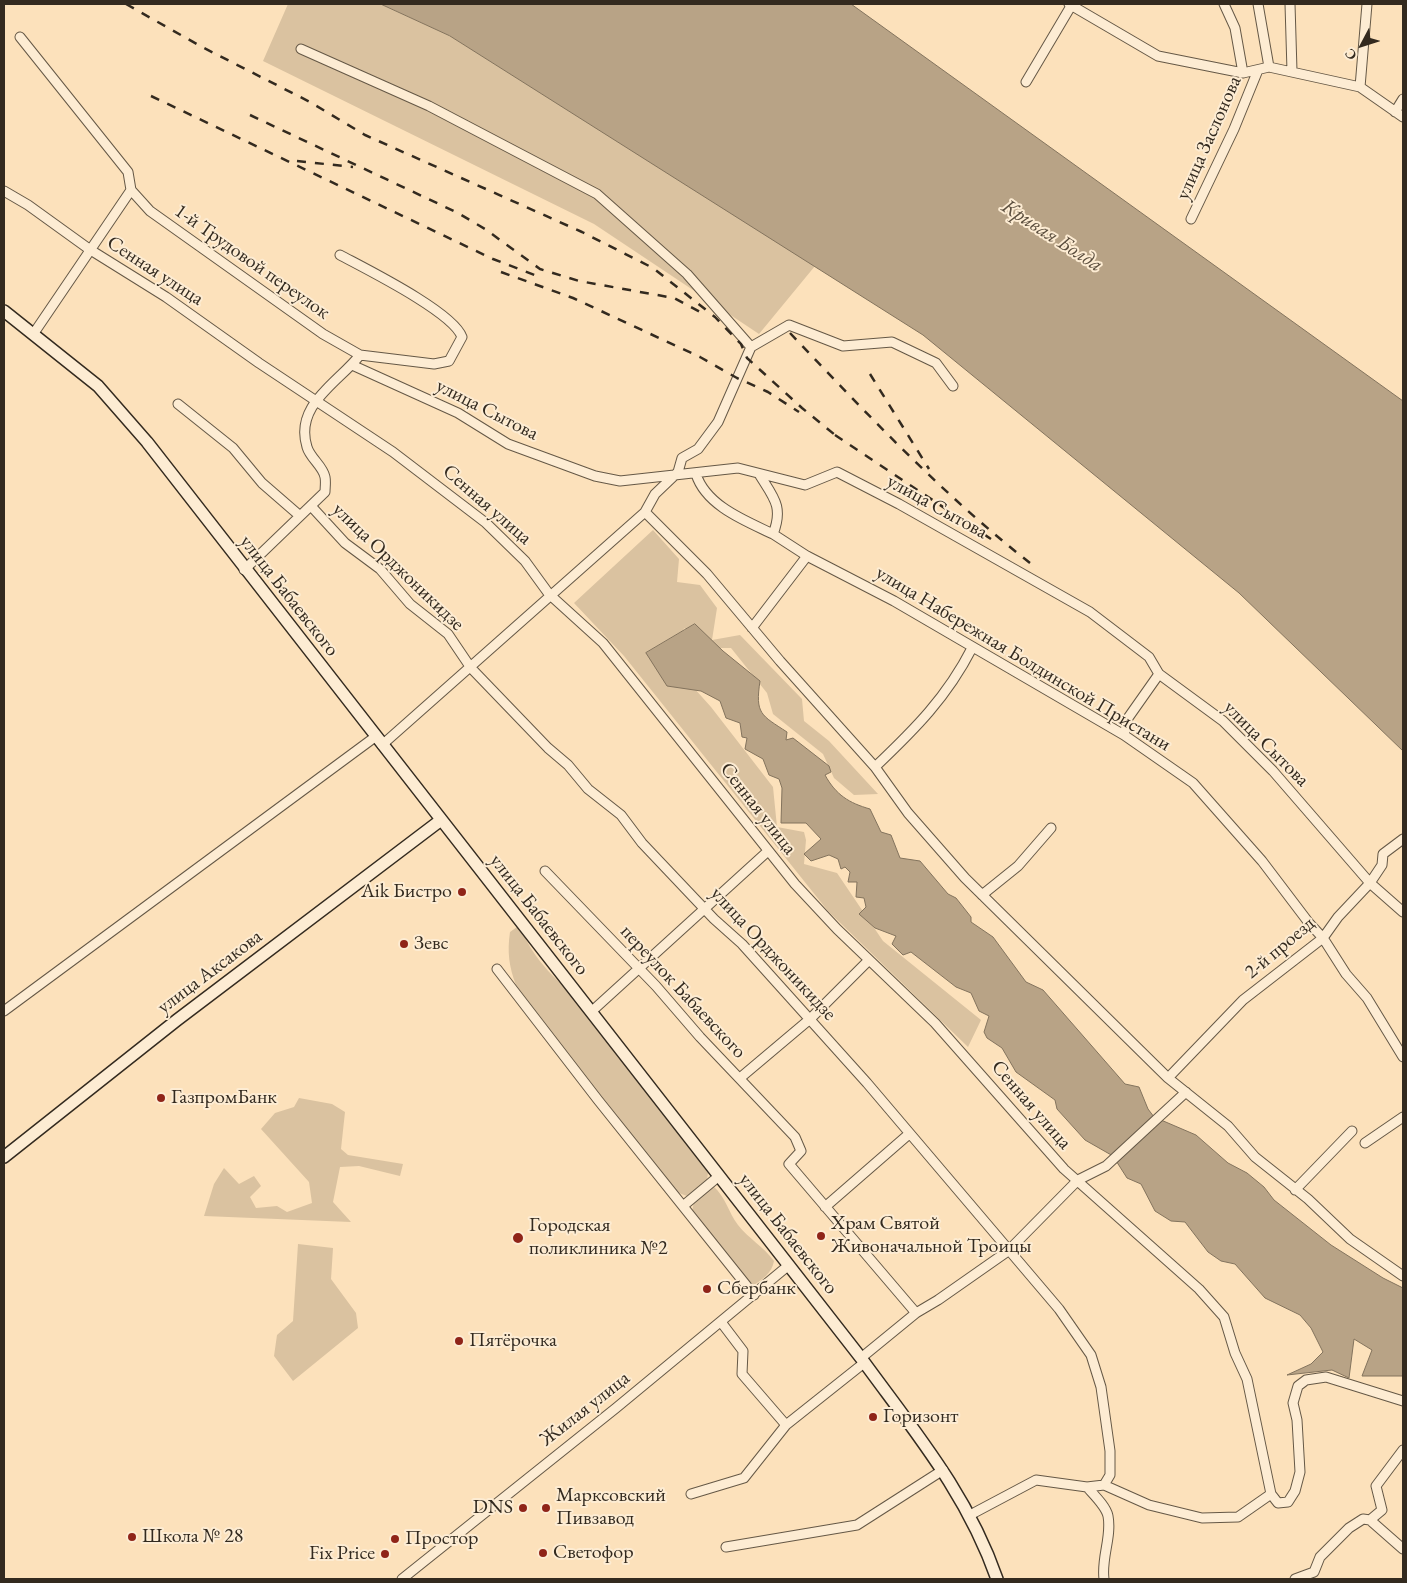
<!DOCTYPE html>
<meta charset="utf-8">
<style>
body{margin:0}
#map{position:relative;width:1407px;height:1583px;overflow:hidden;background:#fce1bb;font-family:"EB Garamond",serif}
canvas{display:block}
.frame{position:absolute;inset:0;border:5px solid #332a1f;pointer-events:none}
.north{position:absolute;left:1337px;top:20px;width:50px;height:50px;-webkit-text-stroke:4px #fdecd3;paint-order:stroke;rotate:230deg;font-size:14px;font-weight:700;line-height:20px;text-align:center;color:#332a1f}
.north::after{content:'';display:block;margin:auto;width:18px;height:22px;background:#332a1f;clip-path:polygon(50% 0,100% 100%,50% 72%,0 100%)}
</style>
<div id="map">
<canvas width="1407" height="1583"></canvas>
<div class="frame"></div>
<div class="north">С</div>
</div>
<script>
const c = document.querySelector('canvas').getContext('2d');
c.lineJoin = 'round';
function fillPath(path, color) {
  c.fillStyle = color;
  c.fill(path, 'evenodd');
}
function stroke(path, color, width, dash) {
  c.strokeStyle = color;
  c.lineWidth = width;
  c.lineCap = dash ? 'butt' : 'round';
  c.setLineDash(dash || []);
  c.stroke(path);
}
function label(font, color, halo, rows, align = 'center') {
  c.font = font + ' "EB Garamond",serif';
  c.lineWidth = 4;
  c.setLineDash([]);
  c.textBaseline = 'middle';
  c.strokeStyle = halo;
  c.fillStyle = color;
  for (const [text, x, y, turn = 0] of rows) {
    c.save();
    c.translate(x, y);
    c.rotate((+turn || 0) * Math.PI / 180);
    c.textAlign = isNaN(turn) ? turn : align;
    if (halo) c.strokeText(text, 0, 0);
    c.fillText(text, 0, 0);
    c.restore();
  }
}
fillPath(new Path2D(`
 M 288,4 L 381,4 L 450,36 L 815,266 L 759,334 L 594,224 L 263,61 Z
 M 653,530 L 679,559 L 677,582 L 700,585 L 717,608 L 712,640 L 740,635 L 802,699 L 804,721 L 829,741 L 878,794 L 854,795 L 834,778 L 823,754 L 773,714 L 767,693 L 731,648 L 706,648 L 684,628 L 676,668 L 711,707 L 773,787 L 777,827 L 804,832 L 806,840 L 804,864 L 837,873 L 883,941 L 981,1020 L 968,1047 L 828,911 L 624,656 L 574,603 Z
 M 517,927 C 524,934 527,942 532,950 C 541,964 554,978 567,989 L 708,1173 L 707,1180 L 687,1196 L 676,1192 L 516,985 C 509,967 507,952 510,932 Z
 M 299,1098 L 332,1104 L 345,1112 L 341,1149 L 348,1155 L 403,1164 L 400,1176 L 359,1166 L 340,1167 L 333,1202 L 351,1222 L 204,1216 L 214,1184 L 224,1168 L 239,1184 L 254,1176 L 261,1186 L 250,1197 L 256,1208 L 277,1206 L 287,1212 L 312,1203 L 309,1182 L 261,1129 L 275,1113 L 294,1107 Z
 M 713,1186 C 726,1197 728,1212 738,1225 C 749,1239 763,1246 774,1261 C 772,1273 762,1280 752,1286 L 692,1211 L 694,1202 Z
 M 298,1244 L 333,1248 L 331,1279 L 356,1313 L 358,1328 L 293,1381 L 274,1356 L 277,1335 L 293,1321 Z`), '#dac2a0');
const water = new Path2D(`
 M 381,4 L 851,4 L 1403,401 L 1403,751 L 1239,593 L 923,335 L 450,36 Z
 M 695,624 L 723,651 L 760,681 C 755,714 761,715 787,732 L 786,740 L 793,738 L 829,766 L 831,772 L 825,775 C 836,795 849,803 870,809 L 881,832 L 891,835 L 900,858 L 920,861 L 948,894 L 956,898 L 971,917 L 971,922 L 993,937 L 1026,982 L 1043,990 L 1125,1084 L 1139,1087 L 1148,1109 L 1154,1117 L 1196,1135 L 1228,1163 L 1247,1173 L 1264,1187 L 1274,1200 L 1331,1245 L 1383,1278 L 1403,1288 L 1403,1376 L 1362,1376 L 1372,1350 L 1354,1339 L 1349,1378 L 1332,1370 L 1287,1375 L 1311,1364 L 1323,1352 L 1311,1328 L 1300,1315 L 1265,1298 L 1235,1264 L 1221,1261 L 1208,1252 L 1185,1222 L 1171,1221 L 1155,1211 L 1141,1184 L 1127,1178 L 1113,1156 L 1085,1140 L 1057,1109 L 1055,1100 L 1016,1072 L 1002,1048 L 987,1038 L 984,1032 L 989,1016 L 979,1011 L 971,993 L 956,987 L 911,952 L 903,955 L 892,944 L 896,936 L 875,928 L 859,914 L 866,907 L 864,898 L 856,897 L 857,882 L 848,882 L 850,872 L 845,867 L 841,869 L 838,859 L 829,855 L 811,861 L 804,854 L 821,839 L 806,823 L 781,823 L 782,788 L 779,779 L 769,775 L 763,759 L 745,749 L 747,738 L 742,737 L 740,723 L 726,718 L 720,701 L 701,691 L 667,686 L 646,653 Z`);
fillPath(water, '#b8a386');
stroke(water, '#83735d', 1);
const street = new Path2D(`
 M 1069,4 L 1158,56 L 1243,73 L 1269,67 L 1360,87 L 1403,117
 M 1224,4 L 1235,28 L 1243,73
 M 1258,4 L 1269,67
 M 1290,4 L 1292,71
 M 20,37 L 128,172 L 131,190
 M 301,49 L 429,106 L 597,194 L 687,274 L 751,347
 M 1026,82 L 1071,6
 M 1360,87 L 1367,4
 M 1395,112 L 1403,99
 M 131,190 L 150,211 L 323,334 L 360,355
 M 4,191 L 28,205 L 89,249 L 166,297 L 259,363 L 393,452 L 486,523 L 525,561 L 549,594 L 603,643 L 795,884 L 837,929 L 935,1023 L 1064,1169 L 1199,1289 L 1224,1317 L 1235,1353 L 1247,1379 L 1271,1494
 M 1191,219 L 1234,129 L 1258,70
 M 34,333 L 131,190
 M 352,365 L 458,413 L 508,444 L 595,476 L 620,481 L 738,468 L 805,485 L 837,472 L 899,504 L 1090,612 L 1149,657 L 1159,674 L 1223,721 L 1273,771 L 1370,883 L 1403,912
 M 178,404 L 233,448 L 262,483 L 300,516
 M 696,474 C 706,506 746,521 773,534
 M 759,474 C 773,497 784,506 773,534 L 807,556 L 894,601 L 1124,735 L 1193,783 L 1262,861 L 1309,923 L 1323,938 L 1346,974 L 1367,998 L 1403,1057
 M 311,506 L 345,543 L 380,569 L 410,604 L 448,634 L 471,668 L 548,748 L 568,765 L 588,789 L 621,815 L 642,843 L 714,919 L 742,944 L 867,1083 L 1059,1309 L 1091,1355 L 1101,1387 L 1110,1451 L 1110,1475 L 1104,1485
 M 645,512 L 707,574 L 780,661 L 875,767 L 908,813 L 965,878 L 1168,1078 L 1228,1126 L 1255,1157 L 1308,1199 L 1350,1239 L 1403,1276
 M 244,570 L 325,492 C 325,488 326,482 325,477 C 323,466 310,458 307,447 C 294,405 338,383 360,355 L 434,364 L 449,361 L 462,337 C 453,312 366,269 340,255
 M 752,628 L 807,556
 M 1124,735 L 1128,718 L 1159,674
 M 382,745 L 645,512 L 655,494 L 678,472 L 682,458 L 698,449 L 718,422 L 751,347 L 789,325 L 843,346 L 892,342 L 936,363 L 953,386
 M 875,767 C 915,729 947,697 972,648
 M 545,871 L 656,986 L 700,1037 L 795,1137 L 801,1151 L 789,1164 L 916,1313
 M 982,895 L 1018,866 L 1051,828
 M 497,969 L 598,1100 L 754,1295
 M 4,1011 L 375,737
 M 591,1012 L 768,851
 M 740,1078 L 810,1019 L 869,960
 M 1168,1078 L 1243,1000 L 1323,938 L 1338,917 L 1370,883 L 1382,865 L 1383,854 L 1403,839
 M 1365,1143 L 1403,1117
 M 1295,1190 L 1352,1131
 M 683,1206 L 719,1176
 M 825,1207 L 909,1134
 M 721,1322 L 743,1351 L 742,1374 L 786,1425
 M 861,1358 L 916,1313 L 938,1300 L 1008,1251 L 1078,1180 L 1106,1166 L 1186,1092
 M 1087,1487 C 1093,1494 1106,1506 1108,1516 C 1112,1537 1101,1558 1104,1579
 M 691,1494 L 744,1478 L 786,1425 L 864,1363
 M 970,1515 L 1036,1480 L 1087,1487 L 1104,1485 L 1149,1505 L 1202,1518 L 1238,1517 L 1271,1494 L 1278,1503 L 1288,1502 L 1295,1491 L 1300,1472 L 1297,1420 L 1293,1403 L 1298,1386 L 1306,1380 L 1326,1377 L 1403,1401
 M 1370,1520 L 1403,1549
 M 726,1547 L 857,1525 L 943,1470
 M 402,1579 L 616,1408 L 789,1265
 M 1295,1579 L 1314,1572 L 1320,1557 L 1349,1528 L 1363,1519 L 1370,1520 L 1382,1510 L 1376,1486 L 1403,1450`);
const secondary = new Path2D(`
 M 4,311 L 98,386 L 147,442 L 861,1358 C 914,1431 967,1493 997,1579
 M 4,1157 L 177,1020 L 441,820`);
stroke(street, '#655846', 11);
stroke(secondary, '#332a1f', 14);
stroke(street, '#fdecd3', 9);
stroke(secondary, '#fdecd3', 11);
stroke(new Path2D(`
 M 126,4 L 202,47 L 310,102 L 365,135 L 582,232 L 653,268 L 715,317 L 741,344 L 747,358 L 802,408 L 840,439
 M 151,96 L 493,259 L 537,276
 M 250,115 L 458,213 L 485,229 L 540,269 L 579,281 L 674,298 L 702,313
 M 297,161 L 353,167
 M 501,272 L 573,298 L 700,357 L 737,378 L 768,392 L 799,412
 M 790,333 C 867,414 942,494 1030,563
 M 870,374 L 929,469
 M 835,435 L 991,539`), '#332a1f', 2.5, [9, 9]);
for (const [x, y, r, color] of [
 [462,892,5,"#8f2418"],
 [404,944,5,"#8f2418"],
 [161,1098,5,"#8f2418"],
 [821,1236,5,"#8f2418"],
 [518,1238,6,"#8f2418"],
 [707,1289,5,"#8f2418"],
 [459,1341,5,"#8f2418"],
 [873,1417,5,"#8f2418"],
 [523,1508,5,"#8f2418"],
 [546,1508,5,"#8f2418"],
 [132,1537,5,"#8f2418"],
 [395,1539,5,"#8f2418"],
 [543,1553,5,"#8f2418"],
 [385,1554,5,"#8f2418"]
]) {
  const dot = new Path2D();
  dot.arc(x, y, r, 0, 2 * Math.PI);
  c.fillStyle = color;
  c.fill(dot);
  stroke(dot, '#fdecd3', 2);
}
label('20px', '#332a1f', '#fdecd3', [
 ["улица Заслонова",1209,138,-66],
 ["1-й Трудовой переулок",252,262,35],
 ["Сенная улица",155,271,33],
 ["улица Сытова",487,410,27],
 ["Сенная улица",487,505,41],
 ["улица Сытова",937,507,29],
 ["улица Орджоникидзе",398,567,44],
 ["улица Бабаевского",289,596,52],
 ["улица Набережная Болдинской Пристани",1023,659,31],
 ["улица Сытова",1266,744,45],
 ["Сенная улица",758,809,52],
 ["улица Бабаевского",539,915,52],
 ["2-й проезд",1280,948,-40],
 ["улица Орджоникидзе",773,954,47],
 ["улица Аксакова",210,972,-37],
 ["переулок Бабаевского",683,992,47],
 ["Сенная улица",1031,1105,49],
 ["улица Бабаевского",788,1234,52],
 ["Жилая улица",585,1409,-38]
]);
label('20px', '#332a1f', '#fdecd3', [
 ["Aik Бистро",452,892,"right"],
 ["Зевс",414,944],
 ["ГазпромБанк",171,1098],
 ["Храм Святой",831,1224],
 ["Живоначальной Троицы",831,1247],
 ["Городская",529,1226],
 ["поликлиника №2",529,1249],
 ["Сбербанк",717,1289],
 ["Пятёрочка",469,1341],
 ["Горизонт",883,1417],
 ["Марксовский",556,1496],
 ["Пивзавод",556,1519],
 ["DNS",513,1508,"right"],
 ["Школа № 28",142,1537],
 ["Простор",405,1539],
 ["Светофор",553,1553],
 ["Fix Price",375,1554,"right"]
], 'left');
label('italic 21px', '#5b4e3e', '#fdecd3', [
 ["Кривая Болда",1052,236,33]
]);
</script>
